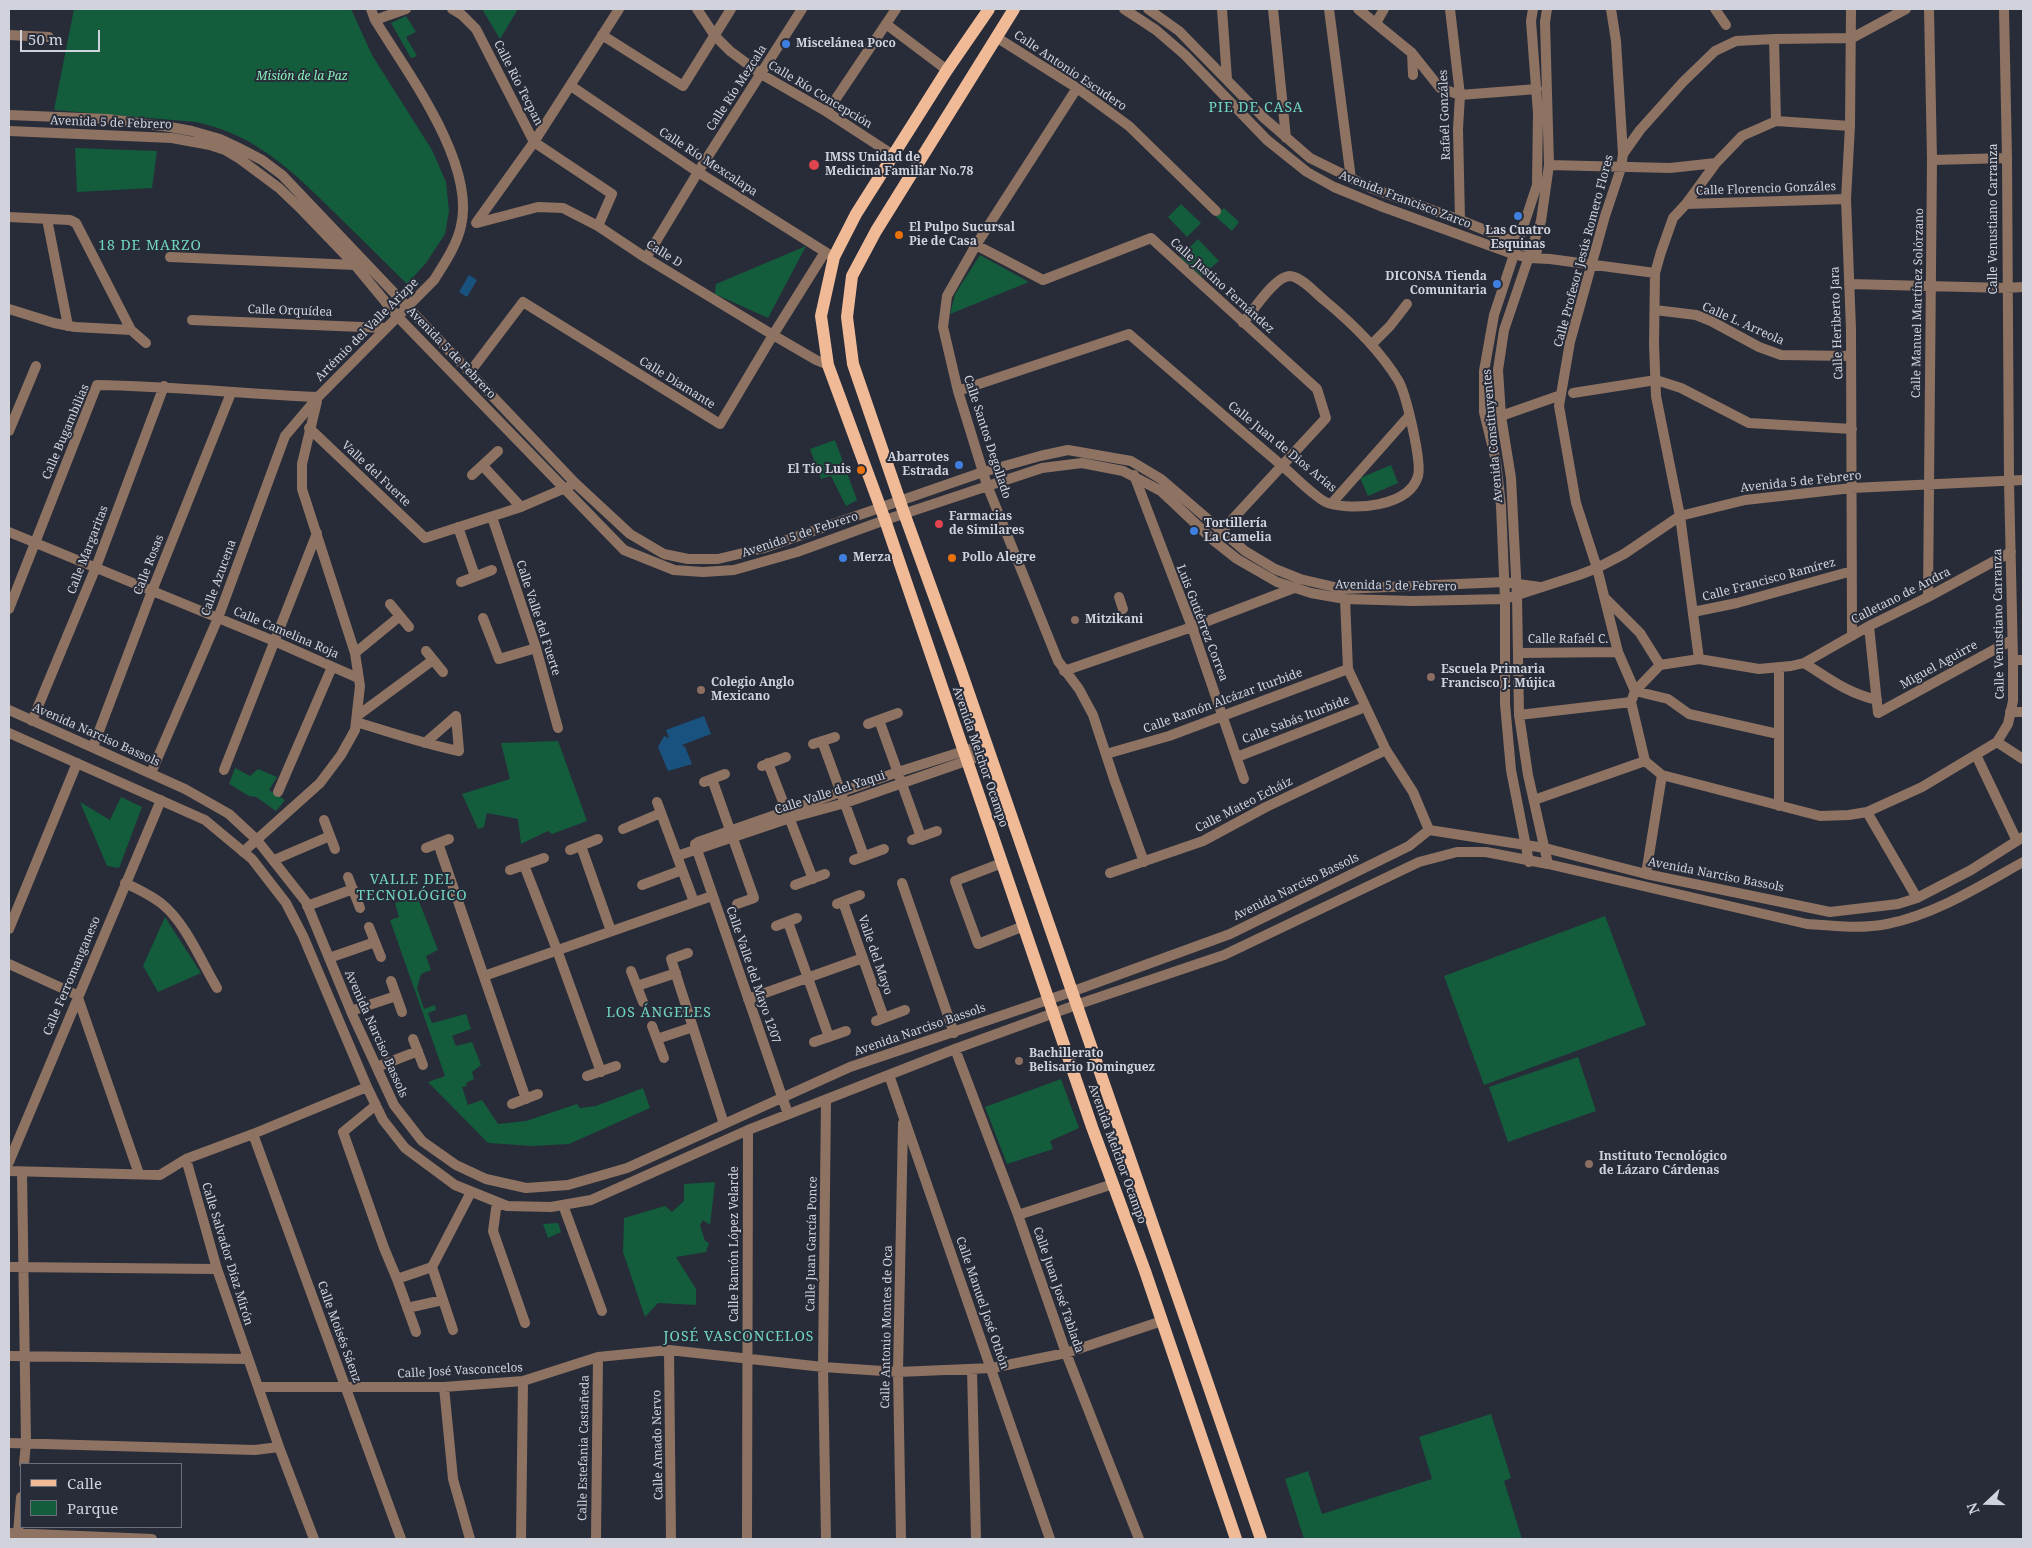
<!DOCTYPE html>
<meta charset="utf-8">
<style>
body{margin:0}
#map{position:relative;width:2032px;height:1548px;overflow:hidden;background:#282c39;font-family:"Noto Serif",serif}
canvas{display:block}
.frame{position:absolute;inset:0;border:10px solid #d0d3dc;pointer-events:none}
.legend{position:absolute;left:20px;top:1463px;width:162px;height:65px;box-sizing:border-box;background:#282c39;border:1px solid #6b6f7a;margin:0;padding:6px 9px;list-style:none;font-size:15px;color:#d0d3dc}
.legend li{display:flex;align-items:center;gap:10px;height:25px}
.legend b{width:25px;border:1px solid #6b6f7a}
.north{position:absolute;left:1962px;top:1478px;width:50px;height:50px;-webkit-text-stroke:4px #282c39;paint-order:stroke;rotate:249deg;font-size:14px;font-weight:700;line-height:20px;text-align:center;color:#d0d3dc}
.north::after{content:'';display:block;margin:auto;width:18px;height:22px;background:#d0d3dc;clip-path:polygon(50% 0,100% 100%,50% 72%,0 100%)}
.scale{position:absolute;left:20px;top:30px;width:80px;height:22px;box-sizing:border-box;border:2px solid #d0d3dc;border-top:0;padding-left:6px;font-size:15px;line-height:18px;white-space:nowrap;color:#d0d3dc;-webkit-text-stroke:4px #282c39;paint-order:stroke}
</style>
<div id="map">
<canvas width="2032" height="1548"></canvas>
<div class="frame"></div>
<ul class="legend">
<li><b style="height:6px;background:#f0ba97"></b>Calle</li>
<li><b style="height:14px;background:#135c3c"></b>Parque</li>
</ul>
<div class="north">N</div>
<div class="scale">50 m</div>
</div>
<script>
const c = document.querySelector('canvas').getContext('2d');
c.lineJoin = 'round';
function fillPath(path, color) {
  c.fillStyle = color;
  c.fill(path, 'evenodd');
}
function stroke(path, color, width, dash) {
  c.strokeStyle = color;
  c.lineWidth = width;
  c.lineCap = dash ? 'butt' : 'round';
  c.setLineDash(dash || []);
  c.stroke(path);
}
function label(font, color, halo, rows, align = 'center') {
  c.font = font + ' "Noto Serif",serif';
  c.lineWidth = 4;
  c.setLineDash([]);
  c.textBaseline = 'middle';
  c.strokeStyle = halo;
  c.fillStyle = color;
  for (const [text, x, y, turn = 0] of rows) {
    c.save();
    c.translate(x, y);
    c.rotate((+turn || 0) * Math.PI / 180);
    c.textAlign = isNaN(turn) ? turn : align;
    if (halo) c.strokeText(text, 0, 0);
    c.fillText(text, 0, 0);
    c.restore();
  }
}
fillPath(new Path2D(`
 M 74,9 L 351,9 L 372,55 L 432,150 L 446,182 L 449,211 L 445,234 L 426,263 L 407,284 C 383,260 359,237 335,213 C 293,172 257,135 196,122 L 54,110 Z
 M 482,9 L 518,9 L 500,39 Z
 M 406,16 L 416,32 L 406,37 L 417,56 L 411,58 L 391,23 Z
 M 75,148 L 157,151 L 152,188 L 77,192 Z
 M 1181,204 L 1201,223 L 1187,237 L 1168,217 Z
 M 1224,208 L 1239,222 L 1232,231 L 1215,216 Z
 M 1198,239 L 1219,261 L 1201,276 L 1180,257 Z
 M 806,246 L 768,318 L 715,294 L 716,284 Z
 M 980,255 L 1029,282 L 950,314 L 955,294 Z
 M 835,440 L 857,500 L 846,506 L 831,476 L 821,479 L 810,449 Z
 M 1391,465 L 1398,483 L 1368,496 L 1360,478 Z
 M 558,741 L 587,821 L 552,834 L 548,831 L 521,844 L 518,819 L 487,813 L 484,827 L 478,829 L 462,794 L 510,779 L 501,743 Z
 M 235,768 L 250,776 L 258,769 L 277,777 L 269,790 L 285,800 L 276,811 L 256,797 L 249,796 L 229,784 Z
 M 121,797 L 142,807 L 119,868 L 107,866 L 80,802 L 110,820 Z
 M 417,896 L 438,950 L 426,956 L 431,970 L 421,974 L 417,988 L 424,1009 L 435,1005 L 436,1010 L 428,1013 L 432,1023 L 466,1014 L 471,1029 L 452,1036 L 456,1046 L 472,1042 L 481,1065 L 472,1072 L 474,1079 L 466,1083 L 467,1086 L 462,1087 L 468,1105 L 482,1100 L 498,1124 L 526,1121 L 577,1104 L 580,1108 L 596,1106 L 643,1088 L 650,1108 L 569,1144 L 533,1146 L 488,1143 L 428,1082 L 445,1076 L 390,920 L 399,917 L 395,903 Z
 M 1605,916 L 1646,1025 L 1484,1085 L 1444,976 Z
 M 165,917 L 201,973 L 158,992 L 143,966 Z
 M 1578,1057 L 1596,1111 L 1508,1142 L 1489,1087 Z
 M 1061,1079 L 1079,1128 L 1050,1141 L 1053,1149 L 1007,1164 L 985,1107 Z
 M 715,1182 L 710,1225 L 703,1220 L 700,1225 L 705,1241 L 709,1243 L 706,1252 L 676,1257 L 696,1289 L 696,1305 L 658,1303 L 645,1317 L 623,1252 L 624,1218 L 665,1206 L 672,1212 L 684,1201 L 684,1184 Z
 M 558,1223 L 561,1232 L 548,1238 L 543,1224 Z
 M 1491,1414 L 1511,1478 L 1504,1481 L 1522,1539 L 1304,1539 L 1285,1479 L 1308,1471 L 1322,1514 L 1432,1479 L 1419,1437 Z`), '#135c3c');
fillPath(new Path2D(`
 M 469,275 L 477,280 L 467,297 L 459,292 Z
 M 704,716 L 711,734 L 682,745 L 685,747 L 692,764 L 668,771 L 658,747 L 664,736 L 669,738 L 666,730 Z`), '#19527e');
stroke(new Path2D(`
 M 452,9 L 462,15 L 476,29 L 534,142 L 612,194 L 598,226
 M 697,9 L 715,36 L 730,51 L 761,74 L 827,112 L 893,155
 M 1124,9 L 1156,30 L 1185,55 L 1267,140 L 1307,172 L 1334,187 L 1383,207 L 1513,254 L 1529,258 L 1550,259 L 1655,273
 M 1148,9 L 1179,31 L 1264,118 L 1310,158 L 1371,188 L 1460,220 L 1537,251
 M 1222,9 L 1227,79
 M 1273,9 L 1286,138
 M 1329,9 L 1351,179
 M 1358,9 L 1412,53 L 1440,88 L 1460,95 L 1537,89
 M 1450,9 L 1460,95 L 1458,129 L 1460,220
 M 1547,9 L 1545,22 L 1549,165 L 1541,221 L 1504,330 L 1498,370 L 1501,416 L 1511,478 L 1517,596 L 1519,715 L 1528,775 L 1548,864
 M 1611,9 L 1616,41 L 1623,154
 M 1715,9 L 1726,25
 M 1851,9 L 1850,126 L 1846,199 L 1851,329 L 1852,636
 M 1906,9 L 1852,38 L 1774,39 L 1736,41 L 1715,51 L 1683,82 L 1640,130 L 1623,154 L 1621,168 L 1605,216 L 1570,342 L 1559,406 L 1576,503 L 1597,568 L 1618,652 L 1635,691 L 1631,702 L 1645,761 L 1662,775 L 1820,816 L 1849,815 L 1867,812 L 1922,787 L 1997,742 L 2008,724 L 2013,701 L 2013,660 L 2009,481 L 2007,158 L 2004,9
 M 375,20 L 406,9
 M 1376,23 L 1384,9
 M 886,24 L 947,70
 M 9,35 L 49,37
 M 602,35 L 683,86 L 731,9
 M 996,37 L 1077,88 L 1129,126 L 1216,211
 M 1774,39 L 1776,121
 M 1412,53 L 1413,75
 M 571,86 L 698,172 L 830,255
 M 1077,88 L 976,245 L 947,296 L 943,327 L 958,391 L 987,485 L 1058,661 L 1079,689 L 1093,715 L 1114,779 L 1144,862
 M 827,112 L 896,9
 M 9,115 L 108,119 L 170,127 L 192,131 L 220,139 L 239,148 L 262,160 L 282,175 L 575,483 L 630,534 L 664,554 L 688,559 L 718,559 L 764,548 L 983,472 L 1040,456 L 1068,450 L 1131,461 L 1161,479 L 1245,551 L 1275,569 L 1300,579 L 1343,589 L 1504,582 L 1540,587
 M 9,131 L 172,138 L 210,145 L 225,150 L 240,159 L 279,188 L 302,210 L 355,265 L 398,317 L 624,550 L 674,570 L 703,572 L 734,570 L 797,552 L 885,520 L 1042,468 L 1082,463 L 1123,471 L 1161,491 L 1213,540 L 1237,559 L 1277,582 L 1311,593 L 1345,599 L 1413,601 L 1505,599 L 1579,575 L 1597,568 L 1624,554 L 1680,516 L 1745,500 L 1852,488 L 2023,480
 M 1932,160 L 2007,158
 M 1549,165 L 1670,168 L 1716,163
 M 1686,204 L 1846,199
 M 9,217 L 70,220 L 76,223 L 131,330 L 146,343
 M 47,219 L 68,326
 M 476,223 L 534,142 L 619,9
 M 477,223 L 538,207 L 563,208 L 598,226 L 646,258 L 773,335 L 816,360 L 828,365
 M 976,245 L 1043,280 L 1151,238 L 1317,389 L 1326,418 L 1217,536
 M 170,257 L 355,265
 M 646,258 L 698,172 L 802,9
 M 1849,284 L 2006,288 L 2023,287
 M 9,309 L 54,323 L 75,327 L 131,330
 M 1655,310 L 1696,315 L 1711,321 L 1759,347 L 1781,355 L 1851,356
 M 192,320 L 386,328
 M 1372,344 L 1390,326 L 1407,304
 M 470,372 L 523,302 L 720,424 L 773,335 L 825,252
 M 958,391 L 1129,334 C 1181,379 1234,425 1287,470 C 1295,477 1318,500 1328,503 C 1353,511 1409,507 1418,476 C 1422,462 1406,393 1398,380 C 1379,349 1352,323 1324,300 C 1315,293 1302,277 1290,276 C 1275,276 1253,311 1243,323
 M 1573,393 L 1656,380 L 1681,388 L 1749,423 L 1852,429
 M 1501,416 L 1561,395
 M 309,428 L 425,538 L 521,507 L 570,486
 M 9,431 L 36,366
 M 483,466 L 521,507
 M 472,475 L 498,451
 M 1134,475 L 1192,627 L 1244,779
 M 1332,503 L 1409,416
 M 492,517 L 536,648 L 558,728
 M 458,527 L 475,576
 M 9,532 L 274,641 L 358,678
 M 461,582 L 492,570
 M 1119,597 L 1123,609
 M 1928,597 L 1932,160 L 1929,9
 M 1345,599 L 1348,669 L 1386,750 L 1413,792 L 1429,830
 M 1606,599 L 1640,633 L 1660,665
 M 390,604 L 409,627
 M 9,609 L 97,385 C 171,386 244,394 318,397
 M 1693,612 L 1737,603 L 1852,571
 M 483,618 L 499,659 L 536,648
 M 1869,626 L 1878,713 L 2012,640
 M 426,651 L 443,672
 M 355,653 L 400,616
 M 1519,653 L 1618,652
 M 1699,659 L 1680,516 L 1656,396 L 1654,344 L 1655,273 L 1661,252 L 1673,218 L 1686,204 L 1716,163 L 1742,136 L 1776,121 L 1850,126
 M 2013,660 L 2023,660
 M 1804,663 C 1830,679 1847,693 1877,700
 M 1660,665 L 1699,659 L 1759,669 L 1791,666 L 1804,663 L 1869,626 L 1928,597 L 2011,552
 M 1064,671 L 1192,627 L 1294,588
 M 1635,691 L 1668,699 L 1689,714 L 1778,734
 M 1635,691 L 1660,665
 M 9,710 L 185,789 L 229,814 L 257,840 L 306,902 L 353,1016 L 394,1105 L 422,1141 L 456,1165 L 486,1179 L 526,1188 L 568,1185 L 627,1168 L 850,1067 L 1071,992 L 1230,934 L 1409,846 L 1429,830 L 1545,848 L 1646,874 L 1830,912 L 1898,904 L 1917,898 L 1971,870 L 2023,837
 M 2010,712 L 2023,712
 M 1519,715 L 1631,702
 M 357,716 L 433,660
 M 879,720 L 921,837
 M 32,721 L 96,567 L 164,386
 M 356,722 C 390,732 424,744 459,751 L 456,716 L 425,743
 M 868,724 L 898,713
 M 9,733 L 205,820 L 252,859 L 286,903 L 303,936 L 367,1087 L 383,1120 L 405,1148 L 455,1185 L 507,1206 L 551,1207 L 591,1200 L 748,1130 L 955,1049 L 1076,1005 L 1224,955 L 1419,862 L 1457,852 L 1486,852 L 1548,864 L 1807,924 C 1833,926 1861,929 1887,924 C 1936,914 1980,886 2023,862
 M 822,741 L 864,856
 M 1997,742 L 2023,759
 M 813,744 L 835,737
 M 93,747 L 152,591 L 231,393
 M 1106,754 L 1169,736 L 1348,669
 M 1976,755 L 2017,841
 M 1237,757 L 1365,707
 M 768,763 L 813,879
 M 762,766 L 786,757
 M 224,770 L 317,533
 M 151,773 L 218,618 L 285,436 L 318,397 L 434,280 C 444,264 457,245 461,226 C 476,163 407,72 375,20 L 371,9
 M 712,779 L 754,898 L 737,904
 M 704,782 L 725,774
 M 278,792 L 332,667
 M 1534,800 L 1645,761
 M 657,802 L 694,902
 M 1779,806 L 1779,668
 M 1867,812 L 1917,898
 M 324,820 L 335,849
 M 623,829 L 661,813
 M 912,840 L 937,831
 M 698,842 L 898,772 L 986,744
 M 438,843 L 526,1099
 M 695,844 L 788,1114
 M 581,846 L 611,931
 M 426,848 L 449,839
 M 570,850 L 598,839
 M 243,852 L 320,783 L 341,755 L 355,730 L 360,686 L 355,653 L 302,489 L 302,464 L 317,401
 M 677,856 L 790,818 L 845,803 L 989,753
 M 274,860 L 330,836
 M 854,860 L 884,849
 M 1529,862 L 1511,770 L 1505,704 L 1505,599 L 1501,506 L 1496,461 L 1484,412 L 1484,371 L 1494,315 L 1537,185 L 1538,113 L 1531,21 L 1533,9
 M 1002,863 L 955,881 L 978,944 L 1024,926
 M 524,865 L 557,950 L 601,1072
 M 510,870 L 544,858
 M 1110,873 L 1203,841 L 1266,807 L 1386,750
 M 1646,874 L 1662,775
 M 348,877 L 360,908
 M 125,883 C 138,889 151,895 162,904 C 185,922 202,963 217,988
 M 902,883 L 954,1033
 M 642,885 L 682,870
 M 795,885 L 825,874
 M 843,902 L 884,1018
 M 837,904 L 860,895
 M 307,906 L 353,889
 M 788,922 L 829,1037
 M 776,926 L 797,918
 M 369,927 L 381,957
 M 9,929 L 77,763
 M 688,953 L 671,959 L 724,1124
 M 329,958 L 375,942
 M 9,964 L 77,995 L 139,1174
 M 631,971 L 643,1002
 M 484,976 L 712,896
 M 391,981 L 402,1012
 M 637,986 L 676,973
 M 748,999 L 863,958
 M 351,1011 L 396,996
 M 876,1021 L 905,1010
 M 652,1026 L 664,1058
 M 413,1039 L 423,1065
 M 657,1039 L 693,1027
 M 814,1042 L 846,1031
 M 955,1049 L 1018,1215 L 1066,1353 L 1139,1539
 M 377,1067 L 418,1051
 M 889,1075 L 1050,1539
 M 587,1076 L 616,1066
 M 512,1104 L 538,1094
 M 376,1105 L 343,1132 L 384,1248 L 397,1279 L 432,1267 L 471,1192
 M 253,1134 L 401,1539
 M 186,1159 L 217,1269 L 279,1447 L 314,1539
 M 9,1162 L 161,800
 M 9,1171 L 160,1175 L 186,1159 L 253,1134 L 367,1087
 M 22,1172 L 26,1443 L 24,1464
 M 497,1202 L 493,1231 L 525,1323
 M 563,1205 L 602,1311
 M 1018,1215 L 1113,1184
 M 9,1267 L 217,1269
 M 432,1267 L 453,1330
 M 397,1279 L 416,1332
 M 407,1308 L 443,1300
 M 669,1350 L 671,1539
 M 9,1356 L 248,1359
 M 972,1369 L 976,1539
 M 258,1387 L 444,1387 L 523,1381 L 598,1357 L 669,1350 L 823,1367 L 898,1372 L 992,1368 L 1066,1353 L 1162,1321
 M 444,1387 L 453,1479 L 470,1539
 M 9,1443 L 255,1450 L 279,1447
 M 9,1533 L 152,1539
 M 18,1533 L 21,1497
 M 521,1539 L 523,1381
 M 596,1539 L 598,1357
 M 747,1539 L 748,1130
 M 826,1539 L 823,1367 L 826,1100
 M 901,1539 L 898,1372 L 903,1123`), '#8e7362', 10);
stroke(new Path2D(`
 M 989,9 L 947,70 L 856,214 L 834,257 L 821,316 L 828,365 L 885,520 L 1092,1127 L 1145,1271 L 1236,1539
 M 1014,9 L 876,231 L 852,276 L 847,317 L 853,364 L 904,513 L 959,665 L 1190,1332 L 1261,1539`), '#f0ba97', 12);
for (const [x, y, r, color] of [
 [786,44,5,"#3f7fe0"],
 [814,165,6,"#e0444e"],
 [1518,216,5,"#3f7fe0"],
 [899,235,5,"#e8710a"],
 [1497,284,5,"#3f7fe0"],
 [959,465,5,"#3f7fe0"],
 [861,470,5,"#e8710a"],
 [939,524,5,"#e0444e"],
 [1194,531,5,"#3f7fe0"],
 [843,558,5,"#3f7fe0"],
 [952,558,5,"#e8710a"],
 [1075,620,5,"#8d6e63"],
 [1431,677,5,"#8d6e63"],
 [701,690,5,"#8d6e63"],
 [1019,1061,5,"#8d6e63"],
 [1589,1164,5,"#8d6e63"]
]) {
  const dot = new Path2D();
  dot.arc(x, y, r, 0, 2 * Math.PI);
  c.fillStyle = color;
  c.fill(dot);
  stroke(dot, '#282c39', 2);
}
label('bold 12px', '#d0d3dc', '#282c39', [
 ["Miscelánea Poco",796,44],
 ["IMSS Unidad de",825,158],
 ["Medicina Familiar No.78",825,172],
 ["El Pulpo Sucursal",909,228],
 ["Pie de Casa",909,242],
 ["Las Cuatro",1518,231,"center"],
 ["Esquinas",1518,245,"center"],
 ["DICONSA Tienda",1487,277,"right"],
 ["Comunitaria",1487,291,"right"],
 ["Abarrotes",949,458,"right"],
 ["Estrada",949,472,"right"],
 ["El Tío Luis",851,470,"right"],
 ["Farmacias",949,517],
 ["de Similares",949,531],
 ["Tortillería",1204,524],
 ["La Camelia",1204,538],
 ["Merza",853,558],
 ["Pollo Alegre",962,558],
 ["Mitzikani",1085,620],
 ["Escuela Primaria",1441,670],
 ["Francisco J. Mújica",1441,684],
 ["Colegio Anglo",711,683],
 ["Mexicano",711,697],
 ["Bachillerato",1029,1054],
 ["Belisario Dominguez",1029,1068],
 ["Instituto Tecnológico",1599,1157],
 ["de Lázaro Cárdenas",1599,1171]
], 'left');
label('12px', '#d0d3dc', '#282c39', [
 ["Calle Antonio Escudero",1070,71,34],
 ["Calle Río Tecpan",518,83,63],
 ["Calle Río Mezcala",737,88,-57],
 ["Calle Río Concepción",820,95,31],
 ["Rafaél Gonzáles",1445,115,-92],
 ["Avenida 5 de Febrero",111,123,2],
 ["Calle Río Mexcalapa",708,162,33],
 ["Calle Florencio Gonzáles",1766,189,-2],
 ["Avenida Francisco Zarco",1405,200,21],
 ["Calle Venustiano Carranza",1994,219,-90],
 ["Calle Profesor Jesús Romero Flores",1584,251,-75],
 ["Calle D",664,254,32],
 ["Calle Justino Fernández",1222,286,42],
 ["Calle Manuel Martínez Solórzano",1918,303,-89],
 ["Calle Orquídea",290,311,2],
 ["Calle Heriberto Jara",1837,323,-92],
 ["Calle L. Arreola",1743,324,24],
 ["Artémio del Valle Arizpe",367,330,-45],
 ["Avenida 5 de Febrero",451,353,46],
 ["Calle Diamante",677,383,32],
 ["Calle Bugambilias",66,432,-67],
 ["Avenida Constituyentes",1493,436,-95],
 ["Calle Santos Degollado",987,437,72],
 ["Calle Juan de Dios Arias",1282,447,39],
 ["Valle del Fuerte",376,474,43],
 ["Avenida 5 de Febrero",1801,482,-6],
 ["Avenida 5 de Febrero",800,535,-18],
 ["Calle Margaritas",88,550,-69],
 ["Calle Rosas",149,565,-69],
 ["Calle Azucena",219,578,-70],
 ["Calle Francisco Ramírez",1769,580,-15],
 ["Avenida 5 de Febrero",1396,586,1],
 ["Calletano de Andra",1901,596,-27],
 ["Calle Valle del Fuerte",538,618,72],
 ["Luis Gutiérrez Correa",1202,623,69],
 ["Calle Venustiano Carranza",1999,624,-91],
 ["Calle Camelina Roja",286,633,23],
 ["Calle Rafaél C.",1568,640],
 ["Miguel Aguirre",1939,665,-29],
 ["Calle Ramón Alcázar Iturbide",1223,701,-20],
 ["Calle Sabás Iturbide",1296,720,-21],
 ["Avenida Narciso Bassols",96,735,24],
 ["Avenida Melchor Ocampo",980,757,71],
 ["Calle Valle del Yaqui",830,793,-18],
 ["Calle Mateo Echáiz",1244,805,-27],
 ["Avenida Narciso Bassols",1716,875,11],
 ["Avenida Narciso Bassols",1296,887,-26],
 ["Valle del Mayo",875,955,71],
 ["Calle Valle del Mayo 1207",753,975,71],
 ["Calle Ferromanganeso",72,976,-67],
 ["Avenida Narciso Bassols",920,1030,-19],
 ["Avenida Narciso Bassols",376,1034,66],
 ["Avenida Melchor Ocampo",1117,1154,70],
 ["Calle Ramón López Velarde",735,1244,-90],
 ["Calle Juan García Ponce",812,1244,-89],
 ["Calle Salvador Díaz Mirón",227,1254,73],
 ["Calle Juan José Tablada",1058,1290,71],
 ["Calle Manuel José Othón",982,1303,71],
 ["Calle Antonio Montes de Oca",887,1327,-89],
 ["Calle Moisés Sáenz",339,1332,70],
 ["Calle José Vasconcelos",460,1371,-3],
 ["Calle Amado Nervo",658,1445,-91],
 ["Calle Estefania Castañeda",584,1448,-89]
]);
label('italic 12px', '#8aefb9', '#282c39', [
 ["Misión de la Paz",302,77]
]);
c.letterSpacing = '1px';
label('14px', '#71d6c0', '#282c39', [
 ["PIE DE CASA",1256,108],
 ["18 DE MARZO",150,246],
 ["VALLE DEL",412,880],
 ["TECNOLÓGICO",412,896],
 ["LOS ÁNGELES",659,1013],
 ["JOSÉ VASCONCELOS",739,1337]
]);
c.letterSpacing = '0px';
</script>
